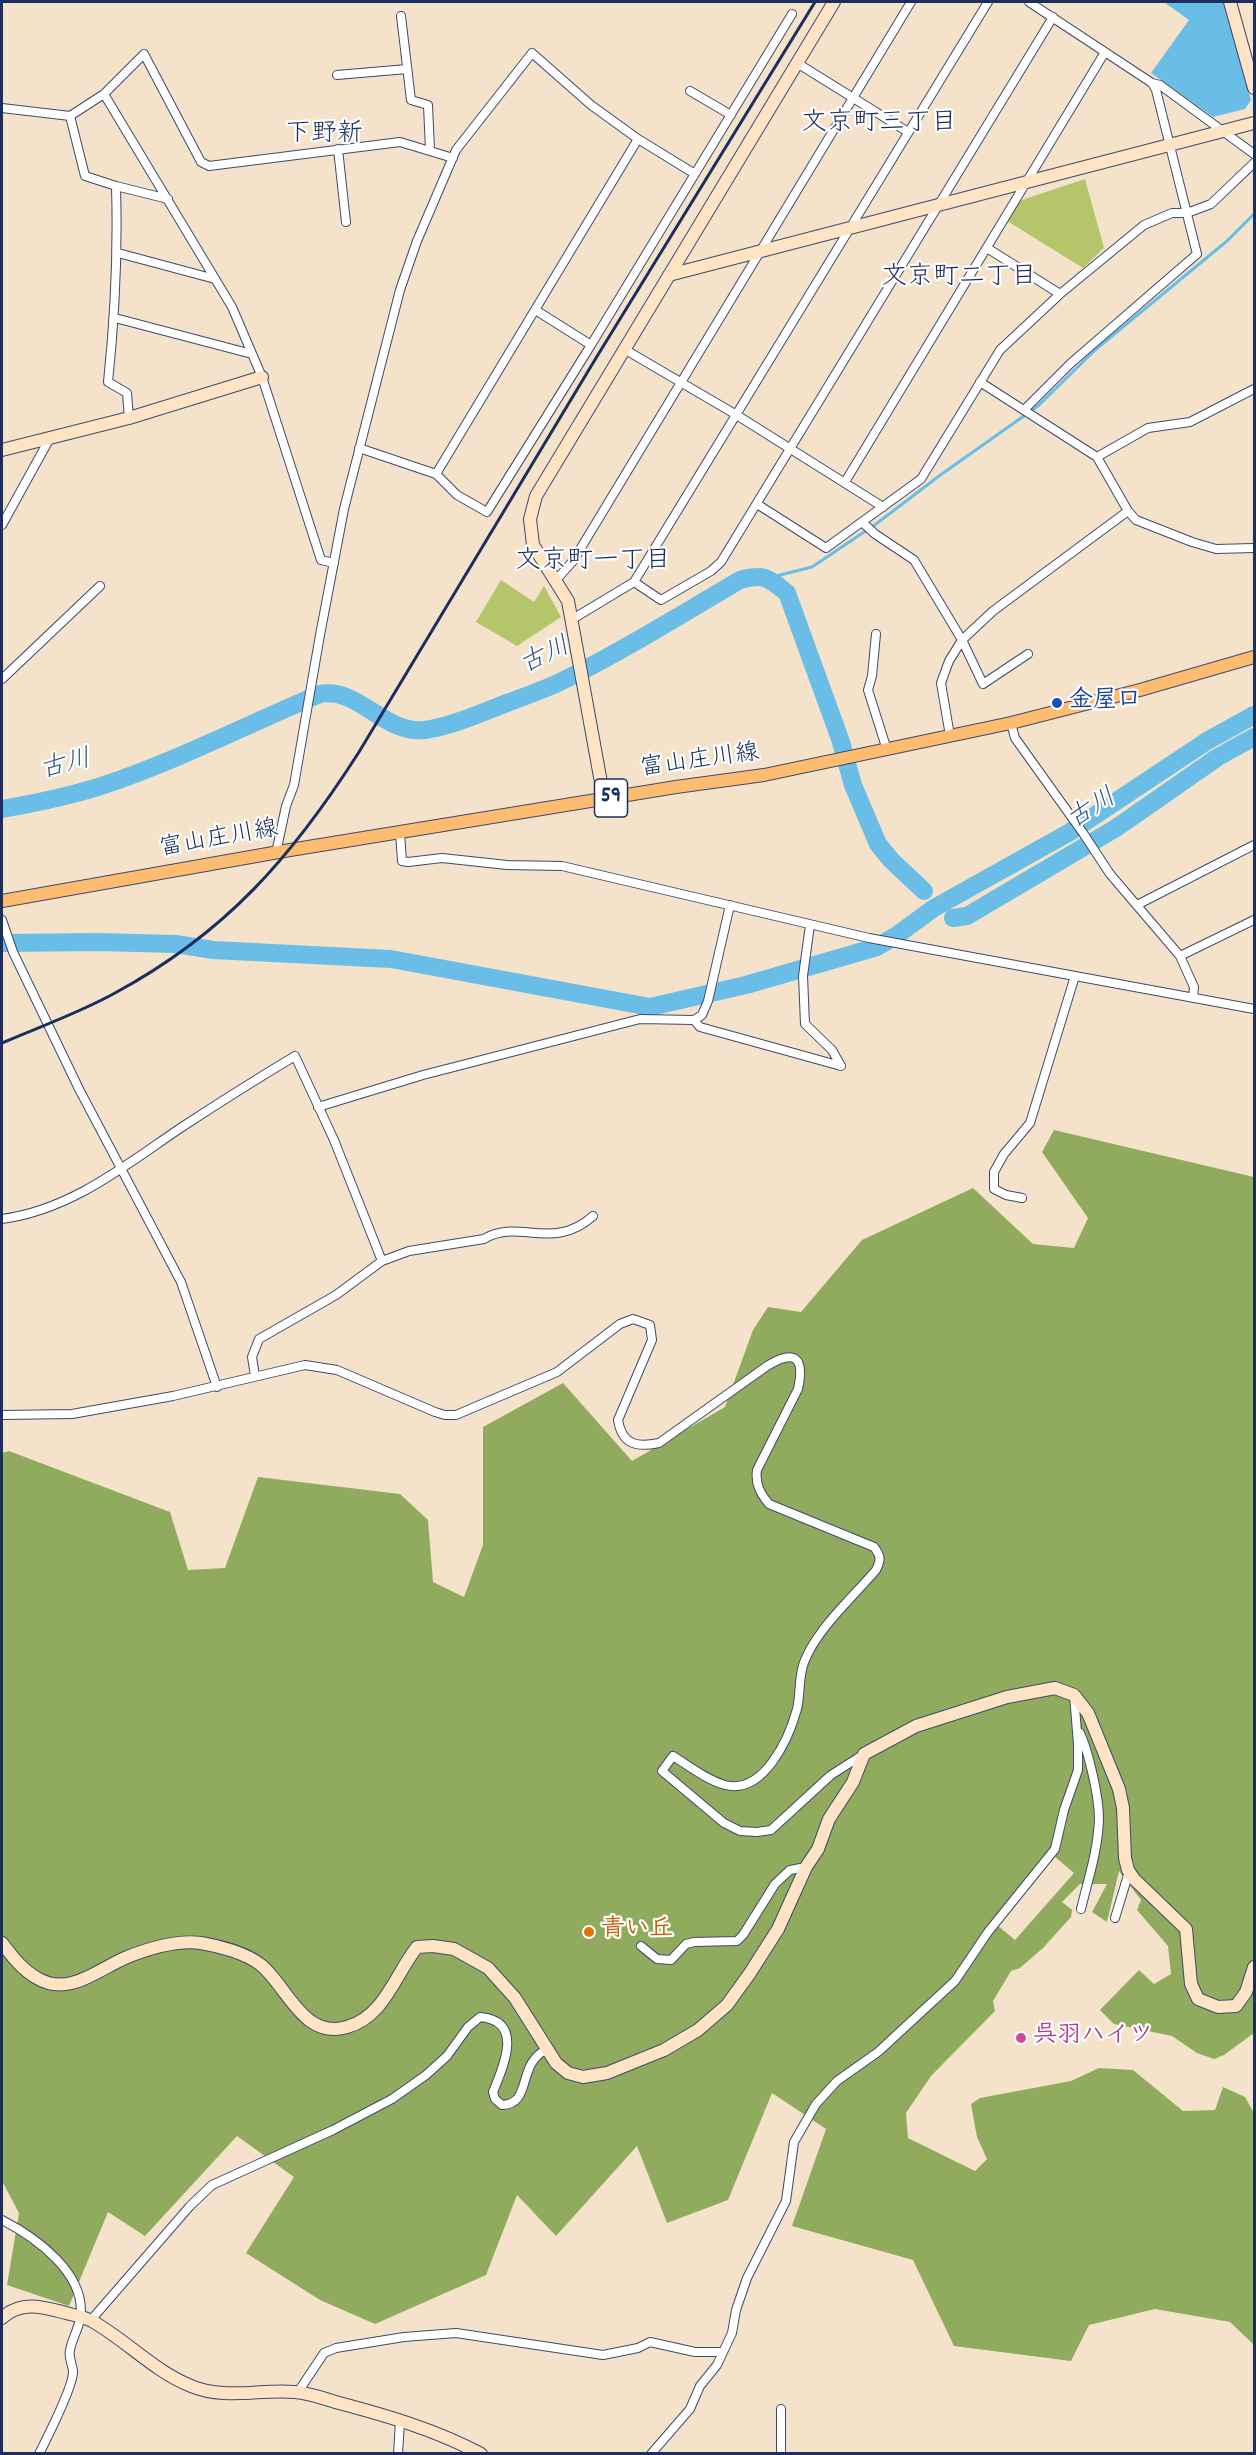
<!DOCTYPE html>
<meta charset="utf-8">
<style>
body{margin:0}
#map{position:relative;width:1256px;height:2455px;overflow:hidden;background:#f4e3ca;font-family:Dekko,sans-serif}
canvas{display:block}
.frame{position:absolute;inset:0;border:3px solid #1b2f5e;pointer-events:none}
</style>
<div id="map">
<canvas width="1256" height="2455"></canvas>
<div class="frame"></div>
</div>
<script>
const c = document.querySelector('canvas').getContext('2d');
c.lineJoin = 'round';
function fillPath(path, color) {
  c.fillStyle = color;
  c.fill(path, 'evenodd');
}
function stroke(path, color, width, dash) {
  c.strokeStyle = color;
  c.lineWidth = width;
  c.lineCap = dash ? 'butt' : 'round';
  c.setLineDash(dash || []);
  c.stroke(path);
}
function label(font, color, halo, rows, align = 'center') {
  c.font = font + ' Dekko,"Klee One",sans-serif';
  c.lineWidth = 4.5;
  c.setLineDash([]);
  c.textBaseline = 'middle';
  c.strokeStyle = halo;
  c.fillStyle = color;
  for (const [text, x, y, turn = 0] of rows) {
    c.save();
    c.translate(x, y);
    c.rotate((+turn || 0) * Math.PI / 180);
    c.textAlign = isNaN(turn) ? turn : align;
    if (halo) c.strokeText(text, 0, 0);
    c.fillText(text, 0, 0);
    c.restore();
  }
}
fillPath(new Path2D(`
 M 1085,179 L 1104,248 L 1083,268 L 1004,219 L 1022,200 Z
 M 501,580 L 534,602 L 544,586 L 561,617 L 517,646 L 476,622 Z`), '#b5c66a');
fillPath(new Path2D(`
 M 1054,1130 L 1254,1177 L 1254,2033 L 1224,2055 L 1214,2059 L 1197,2053 L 1172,2036 L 1114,2024 L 1100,2010 L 1139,1970 L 1154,1984 L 1171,1974 L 1168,1946 L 1137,1910 L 1141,1900 L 1119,1871 L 1107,1922 L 1092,1912 L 1107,1884 L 1080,1884 L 1062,1902 L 1072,1910 L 1071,1917 L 1043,1948 L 1020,1968 L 1011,1971 L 993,2001 L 995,2011 L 931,2076 L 906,2113 L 908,2138 L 975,2171 L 987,2159 L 977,2137 L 971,2104 L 980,2098 L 1071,2081 L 1099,2068 L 1133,2070 L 1183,2111 L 1215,2110 L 1223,2087 L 1245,2097 L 1254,2113 L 1254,2345 L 1230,2322 L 1155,2309 L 1089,2325 L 1071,2361 L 954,2346 L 913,2260 L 792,2226 L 826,2129 L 772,2093 L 728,2200 L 667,2223 L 637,2146 L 556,2236 L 517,2195 L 486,2275 L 375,2324 L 320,2300 L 246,2253 L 294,2177 L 237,2136 L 145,2236 L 108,2212 L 69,2306 L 7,2285 L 19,2213 L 2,2181 L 2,1453 L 9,1451 L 170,1512 L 188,1570 L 225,1568 L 258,1477 L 400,1494 L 428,1520 L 433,1582 L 464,1597 L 483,1545 L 483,1427 L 563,1383 L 632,1461 L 725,1407 L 753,1330 L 768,1307 L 801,1312 L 862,1240 L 973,1188 L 1033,1244 L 1074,1248 L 1088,1218 L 1042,1152 ZM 1054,1856 L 1074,1873 L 1015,1940 L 997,1925 Z`), '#90ab5e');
fillPath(new Path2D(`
 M 1164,2 L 1226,2 L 1251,100 L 1245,109 L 1213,117 L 1151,73 L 1189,20 Z`), '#6abde6');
stroke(new Path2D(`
 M 768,578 L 812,567 L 876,524 L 939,476 L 1038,406 L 1095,350 L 1227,241 L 1254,214`), '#6abde6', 3);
stroke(new Path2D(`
 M 2,809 C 36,803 71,796 104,785 C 179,760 248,724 320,694 C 359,687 385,735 425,730 C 452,726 481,713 507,703 C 525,696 544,690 562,681 C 623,651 682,614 740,580 C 765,573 768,578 787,593 L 840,739 L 853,785 L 878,844 L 891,860 L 924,891
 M 953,918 L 967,916 L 1116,828 L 1218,757 L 1254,737
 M 2,943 L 98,942 L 176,944 L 213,950 L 391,959 L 650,1007 L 746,985 L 877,947 L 897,935 L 934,908 L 1070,832 L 1207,741 L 1254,715`), '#6abde6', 18);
const street = new Path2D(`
 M 401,16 L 411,100 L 428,105 L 430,150
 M 797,63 L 908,132
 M 337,75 L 407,69
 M 1152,83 L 1160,85 L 1254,154
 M 690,91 L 731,115
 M 104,94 L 232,307 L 262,377 L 321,560 L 334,563
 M 2,108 L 70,116
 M 338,149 L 346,222
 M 116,186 L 168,199
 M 987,248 L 1060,294
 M 118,253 L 215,279
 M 115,318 L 252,354
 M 591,345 L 792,14
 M 624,349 L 735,414 L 883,507
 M 980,382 L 1097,457 L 1128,511 L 1136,520 L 1192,542 L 1216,549 L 1254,548
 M 1024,410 L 1071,363 L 1197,254 L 1156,90 L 1152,83 L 1029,2
 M 129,418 L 127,393 L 108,382 C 115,316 118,252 116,186 L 85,176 L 70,116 L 104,94 L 144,54 L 201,162 L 209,166 L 400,142 L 453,158
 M 359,448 L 436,474 L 457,495 L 487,512 L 591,345 L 537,311
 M 1097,457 L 1148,428 L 1190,422 L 1254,389
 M 436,474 L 638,139
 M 845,482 L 1105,52
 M 757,504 L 826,548 L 921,479 L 1000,350 L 1060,294 L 1144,225 L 1172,213 L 1187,213 L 1211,204 L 1254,163
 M 863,523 L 875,534 L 914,560 L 962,640 L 983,684 L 1028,654
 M 2,525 L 50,438
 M 556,580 L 573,561 L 911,2
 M 634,582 L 661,600 L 711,571 L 721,562 L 1053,17
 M 571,620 L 634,582 L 988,2
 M 876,634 L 872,676 L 868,690 L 887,750
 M 2,679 L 100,586
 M 1011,723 L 1015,738 L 1083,833 L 1110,874 L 1180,956 L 1194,987 L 1193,998
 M 950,736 L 941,683 L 949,661 L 962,640 L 993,611 L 1128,511
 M 400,833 L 402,861 L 408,862 L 442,858 L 507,865 L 562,866 L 869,938 L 1254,1009
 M 276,853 L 286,806 L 294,785 L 320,635 L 344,509 L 400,290 L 417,241 L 456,150 L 532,53 L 591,105 L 638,139 L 695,174
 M 1137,905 L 1254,845
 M 2,920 L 13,952 L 79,1089 L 181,1282 L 217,1387
 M 810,925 L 803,976 L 805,1024 L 832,1050 L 841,1066
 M 1180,956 L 1254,920
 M 694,1020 L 702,1015 L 708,1001 L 730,905
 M 318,1107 L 423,1075 L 640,1019 L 694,1020 L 700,1027 L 841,1066
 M 1022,1198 L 1006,1195 L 994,1189 L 994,1172 L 1004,1154 L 1030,1123 L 1075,976
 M 2,1219 C 70,1210 123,1167 179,1129 C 217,1104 255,1080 295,1056 L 334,1140 L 382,1261
 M 255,1376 L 252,1357 L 259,1339 L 336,1295 L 382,1261 L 409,1251 L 484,1239 C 518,1218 553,1252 593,1216
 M 2,1415 L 72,1414 L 173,1396 L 305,1365 L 337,1370 L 435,1412 L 445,1415 L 456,1415 L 557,1372 L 620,1324 L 633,1319 L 650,1325 L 652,1340 L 618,1420 C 622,1444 636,1448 659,1443 L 767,1366 C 795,1349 805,1357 798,1389 L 757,1470 C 755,1484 760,1493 769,1504 L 874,1547 C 881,1556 881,1560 876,1570 C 853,1597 818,1628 805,1660 C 798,1675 801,1693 797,1709 C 789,1738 764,1795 725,1785 C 707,1780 689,1766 673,1756 L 662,1771 L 724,1823 L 740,1831 L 757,1832 L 771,1830 L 831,1775 L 864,1754
 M 1080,1733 C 1089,1753 1099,1797 1099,1819 C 1098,1850 1088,1880 1081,1909
 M 1115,1918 L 1129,1872
 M 641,1946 L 657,1959 L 671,1960 L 686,1944 L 694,1942 L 737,1941 L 743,1935 L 775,1884 L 790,1870 L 806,1867
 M 2,2220 C 35,2237 88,2274 80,2319 C 78,2330 72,2339 70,2350 C 68,2358 73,2365 73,2372 C 73,2387 47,2438 39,2454
 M 91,2320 L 190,2206 L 212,2185 L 333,2130 L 392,2099 L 426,2075 L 447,2056 L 468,2027 L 480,2017 C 525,2021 503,2067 493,2092 L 495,2099 L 502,2105 C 533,2104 516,2064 547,2049
 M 298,2392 L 324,2353 L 336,2348 L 404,2337 L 456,2333 L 603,2355 L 638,2348 L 650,2342 L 695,2352 L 723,2352
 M 398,2454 L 400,2421
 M 651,2454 L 690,2409 L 700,2386 L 717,2365 L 732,2333 L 736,2310 L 747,2278 L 786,2201 L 794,2142 L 816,2104 L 837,2081 L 878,2052 L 955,1981 L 988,1932 L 1055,1849 L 1064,1810 L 1078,1770 L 1078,1744 L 1074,1695
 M 781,2454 L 781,2409`);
const secondary = new Path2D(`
 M 1230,2 L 1254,88
 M 669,275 L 1254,123
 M 2,450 L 129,418 L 262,377
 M 604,799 L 568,601 L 533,545 L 530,519 L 536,496 L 834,2
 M 2,1943 C 12,1956 22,1970 37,1978 C 68,1997 97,1970 125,1958 C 147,1949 177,1940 201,1943 C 219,1946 246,1953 261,1965 C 287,1986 303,2040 347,2027 C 384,2017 395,1975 417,1947 L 433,1946 L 454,1949 L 488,1968 L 515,1998 L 556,2063 L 568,2073 L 583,2077 L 607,2073 L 664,2050 L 698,2030 L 727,2005 L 750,1973 L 778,1929 L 806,1867 L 818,1849 L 829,1819 L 853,1782 L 864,1754 L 916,1726 L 1007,1697 L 1055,1688 L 1074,1695 L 1088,1713 L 1119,1789 L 1123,1808 L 1125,1858 L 1128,1870 L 1134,1879 L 1186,1929 L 1191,1984 L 1198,1999 L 1218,2007 L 1236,2006 L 1246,1992 L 1254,1967
 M 2,2318 C 21,2300 43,2307 66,2313 C 74,2315 84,2317 92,2321 C 127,2341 154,2371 191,2386 C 224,2400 260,2389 295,2392 C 310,2393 325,2399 339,2403 C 388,2416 436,2430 481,2454`);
const primary = new Path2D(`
 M 2,901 L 290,850 L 676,787 L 764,775 L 1011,723 L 1140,690 L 1254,657`);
stroke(street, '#3c4a6e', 10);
stroke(secondary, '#3c4a6e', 14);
stroke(primary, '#3c4a6e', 14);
stroke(street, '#fff', 8);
stroke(secondary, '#fee4c5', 12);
stroke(primary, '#fdbc6f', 12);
stroke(new Path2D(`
 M 2,1043 C 39,1027 79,1013 115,993 C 226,933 292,857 359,752 L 596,358 L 815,2`), '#1b2f5e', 3);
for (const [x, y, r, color] of [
 [1057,703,6,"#1a4fb4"],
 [589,1932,6,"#e8710a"],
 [1021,2038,6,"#d1479c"]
]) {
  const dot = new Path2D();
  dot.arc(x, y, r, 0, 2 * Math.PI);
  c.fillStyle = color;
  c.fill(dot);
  stroke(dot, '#fff', 2);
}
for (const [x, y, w] of [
 [611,798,33]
]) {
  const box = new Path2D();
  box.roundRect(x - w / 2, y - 19, w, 38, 4.5);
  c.fillStyle = '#fff';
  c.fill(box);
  stroke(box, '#1b2f5e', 1.5);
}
label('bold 22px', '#1b2f5e', null, [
 ["59",611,798]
]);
label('bold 24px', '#164399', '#fff', [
 ["金屋口",1069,703]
], 'left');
label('24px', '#1b2f5e', '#fff', [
 ["富山庄川線",700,763,-8],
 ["富山庄川線",219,841,-10]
]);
label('bold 24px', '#c56008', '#fff', [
 ["青い丘",601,1932]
], 'left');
label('bold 24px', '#b23c85', '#fff', [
 ["呉羽ハイツ",1033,2038]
], 'left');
label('26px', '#1b2f5e', '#fff', [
 ["文京町三丁目",879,125],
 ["下野新",324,136],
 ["文京町二丁目",959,279],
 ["文京町一丁目",593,563]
]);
label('italic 26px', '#335a87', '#fff', [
 ["古川",546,658,-25],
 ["古川",66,767,-14],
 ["古川",1093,811,-32]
]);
</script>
